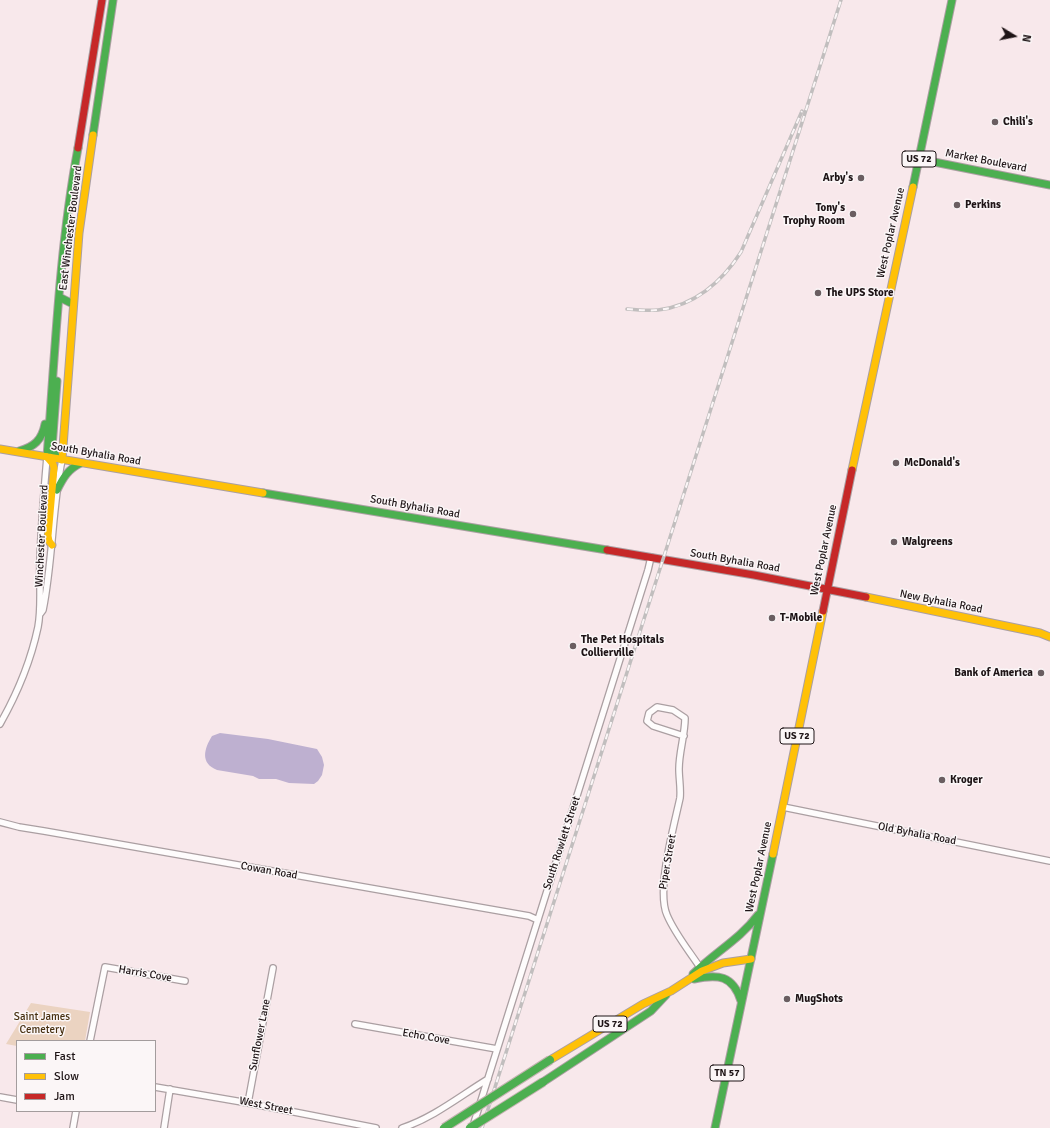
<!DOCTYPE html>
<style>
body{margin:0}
#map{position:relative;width:1050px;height:1128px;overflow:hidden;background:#f8e8eb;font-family:Signika,sans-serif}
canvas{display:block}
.legend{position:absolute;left:16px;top:1040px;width:140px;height:72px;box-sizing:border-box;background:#fbf6f7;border:1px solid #a39c9d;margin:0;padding:5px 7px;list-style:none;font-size:12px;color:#1e1416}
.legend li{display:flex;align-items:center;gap:8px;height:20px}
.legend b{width:20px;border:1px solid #a39c9d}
.north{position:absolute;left:994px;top:16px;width:40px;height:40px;-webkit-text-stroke:3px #fbf6f7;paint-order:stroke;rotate:100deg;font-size:11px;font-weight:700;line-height:16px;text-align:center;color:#1e1416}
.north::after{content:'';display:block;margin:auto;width:14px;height:18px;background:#1e1416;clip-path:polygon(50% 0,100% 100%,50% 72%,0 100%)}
</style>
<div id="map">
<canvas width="1050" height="1128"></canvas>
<ul class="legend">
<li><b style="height:5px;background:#4caf50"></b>Fast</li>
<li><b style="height:5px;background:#ffc107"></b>Slow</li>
<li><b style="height:5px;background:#c62828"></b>Jam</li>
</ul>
<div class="north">N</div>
</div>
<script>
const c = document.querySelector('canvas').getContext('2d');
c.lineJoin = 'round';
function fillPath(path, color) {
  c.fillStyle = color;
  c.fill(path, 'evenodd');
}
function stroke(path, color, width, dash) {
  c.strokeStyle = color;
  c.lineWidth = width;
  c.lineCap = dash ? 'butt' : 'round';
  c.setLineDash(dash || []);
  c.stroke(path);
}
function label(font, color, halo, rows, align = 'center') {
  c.font = font + ' Signika,sans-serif';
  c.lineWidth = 3;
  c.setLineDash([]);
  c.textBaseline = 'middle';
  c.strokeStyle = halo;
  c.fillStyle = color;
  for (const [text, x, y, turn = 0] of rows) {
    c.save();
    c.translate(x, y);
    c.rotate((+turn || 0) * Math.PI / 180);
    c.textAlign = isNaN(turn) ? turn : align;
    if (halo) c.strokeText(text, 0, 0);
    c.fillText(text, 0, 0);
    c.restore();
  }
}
fillPath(new Path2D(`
 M 31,1003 L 90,1012 L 85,1041 L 17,1041 L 17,1046 L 6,1044 Z`), '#ebd3c1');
fillPath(new Path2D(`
 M 220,733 L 268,739 L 317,749 L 322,757 L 324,765 L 322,775 L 318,781 L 314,784 L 289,783 L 276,779 L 259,779 L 253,776 L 217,770 C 200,763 204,749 212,736 Z`), '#beb0d0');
const street = new Path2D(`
 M 40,614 L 43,610 C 53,560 52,509 62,460
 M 0,724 C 17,694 31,660 38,627 C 42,606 39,582 40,560 C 41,526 44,491 47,457
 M 684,736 L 653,726 L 647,721 L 649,713 L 657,707 L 673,710 L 685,718 C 685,735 679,752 679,769 C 679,779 681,788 680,798 C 674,826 656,890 667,915 C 675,934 690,952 701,969
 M 783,807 L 1050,861
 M 0,822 L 19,827 L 44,831 L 529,916 L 538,920
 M 355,1024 L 497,1049
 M 90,1041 L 105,967 L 185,981
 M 155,1087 L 248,1103 L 376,1128
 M 0,1097 L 17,1100
 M 248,1103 L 273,968
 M 473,1126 L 648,570 L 651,557
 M 73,1128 L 76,1111
 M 164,1128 L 170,1089
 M 402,1128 C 433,1118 460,1096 488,1079`);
const fast = new Path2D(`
 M 93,135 L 113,0
 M 919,159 L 1050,185
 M 913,187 L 952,0
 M 59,297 L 73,304
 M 57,381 L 52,448 L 56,456 L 60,459
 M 19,451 C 34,447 42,440 45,424
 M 47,457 C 55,354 59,250 78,148
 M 57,490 C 63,478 68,469 81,463
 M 263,493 L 607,550
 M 693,974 C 714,953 740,939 758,915
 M 694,979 C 718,974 733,975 741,1001
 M 543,1082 L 651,1011 L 666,995
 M 715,1128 L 773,854`);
const slow = new Path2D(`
 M 0,449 L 263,493
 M 47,457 L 53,464 L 54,468 L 48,536 L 49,541 L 52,545
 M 62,460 L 79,233 L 93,135
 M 852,470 L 913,187
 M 866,597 L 1040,633 L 1050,637
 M 773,854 L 823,611
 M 550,1060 L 643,1004 L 671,991 L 702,971 L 723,963 L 751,959`);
const jam = new Path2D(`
 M 78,148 L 102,0
 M 607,550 L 754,575 L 866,597
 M 823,611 L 852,470`);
stroke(street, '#ab9fa2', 8);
stroke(fast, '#ab9fa2', 9);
stroke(slow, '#ab9fa2', 9);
stroke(jam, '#ab9fa2', 9);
stroke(street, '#fefcfc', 5.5);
stroke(fast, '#4caf50', 7);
stroke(slow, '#ffc107', 7);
stroke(jam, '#c62828', 7);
const rail = new Path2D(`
 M 627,309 C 637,310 647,311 658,310 C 694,306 722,282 741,252 L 802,111
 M 482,1128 L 841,0`);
stroke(rail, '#c1bebe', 3.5);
stroke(rail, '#fbf6f7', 2, [6]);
const fastBridge = new Path2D(`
 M 444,1128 L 550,1060
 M 470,1128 L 543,1082`);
stroke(fastBridge, '#c3b2b0', 10, []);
stroke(fastBridge, '#4caf50', 8);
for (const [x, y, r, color] of [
 [995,122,4,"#6a5e61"],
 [861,178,4,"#6a5e61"],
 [957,205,4,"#6a5e61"],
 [853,214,4,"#6a5e61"],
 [818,293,4,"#6a5e61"],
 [896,463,4,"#6a5e61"],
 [894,542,4,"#6a5e61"],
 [772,618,4,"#6a5e61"],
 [573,646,4,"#6a5e61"],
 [1041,673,4,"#6a5e61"],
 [942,780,4,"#6a5e61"],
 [787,999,4,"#6a5e61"]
]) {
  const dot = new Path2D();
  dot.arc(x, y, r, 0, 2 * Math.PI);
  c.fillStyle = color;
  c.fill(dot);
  stroke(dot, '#fbf6f7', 1.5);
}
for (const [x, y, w] of [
 [919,159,34],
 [797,736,34],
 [610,1024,34],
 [727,1073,34]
]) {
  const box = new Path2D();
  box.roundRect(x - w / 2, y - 8, w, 16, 3);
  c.fillStyle = '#fbf6f7';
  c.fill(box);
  stroke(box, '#1e1416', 1);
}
label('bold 10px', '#1e1416', null, [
 ["US 72",919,159],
 ["US 72",797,736],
 ["US 72",610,1024],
 ["TN 57",727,1073]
]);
label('bold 11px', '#1e1416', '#fbf6f7', [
 ["Chili's",1003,122],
 ["Arby's",853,178,"right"],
 ["Perkins",965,205],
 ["Tony's",845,208,"right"],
 ["Trophy Room",845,221,"right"],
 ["The UPS Store",826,293],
 ["McDonald's",904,463],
 ["Walgreens",902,542],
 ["T-Mobile",780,618],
 ["The Pet Hospitals",581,640],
 ["Collierville",581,653],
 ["Bank of America",1033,673,"right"],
 ["Kroger",950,780],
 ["MugShots",795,999]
], 'left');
label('11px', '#1e1416', '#fbf6f7', [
 ["Market Boulevard",986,161,11],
 ["East Winchester Boulevard",71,228,-83],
 ["West Poplar Avenue",891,233,-77],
 ["South Byhalia Road",96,454,10],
 ["South Byhalia Road",415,507,10],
 ["Winchester Boulevard",42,536,-87],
 ["West Poplar Avenue",824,550,-78],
 ["South Byhalia Road",735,561,10],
 ["New Byhalia Road",941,602,11],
 ["Old Byhalia Road",917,834,11],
 ["South Rowlett Street",562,843,-72],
 ["Piper Street",668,862,-80],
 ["West Poplar Avenue",759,867,-78],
 ["Cowan Road",269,871,10],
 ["Harris Cove",145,974,10],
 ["Sunflower Lane",260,1035,-79],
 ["Echo Cove",426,1037,10],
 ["West Street",266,1106,11]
]);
label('11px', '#473010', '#fbf6f7', [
 ["Saint James",42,1017],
 ["Cemetery",42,1030]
]);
</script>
